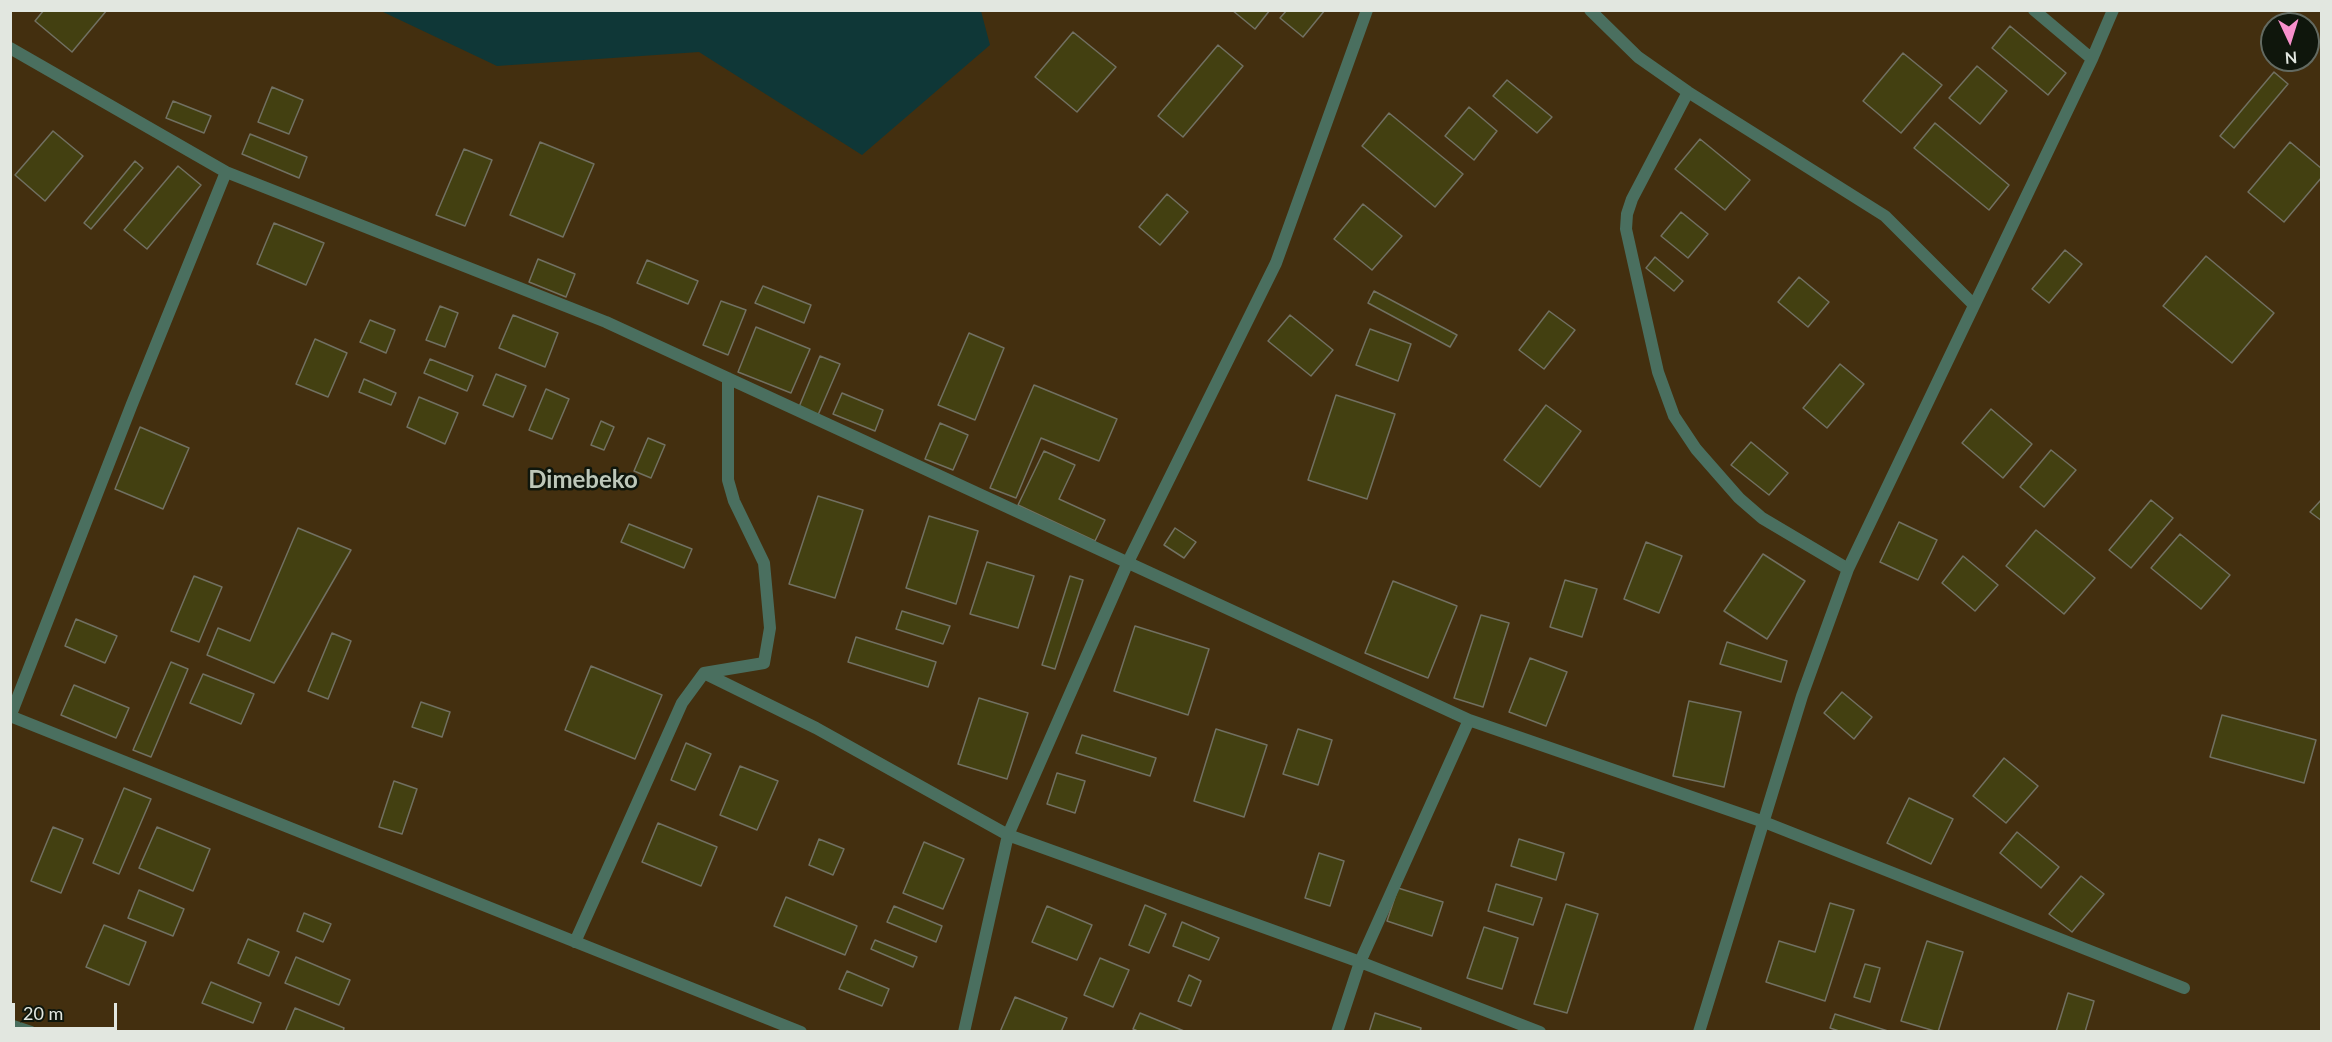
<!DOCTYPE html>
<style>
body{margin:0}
#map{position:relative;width:2332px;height:1042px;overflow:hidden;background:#182015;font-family:Lato,sans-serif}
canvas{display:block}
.frame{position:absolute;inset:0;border:12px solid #e2e7e0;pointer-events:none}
.north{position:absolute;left:2260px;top:12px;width:60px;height:60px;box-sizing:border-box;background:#0f160c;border:2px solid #636a61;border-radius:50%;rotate:176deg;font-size:16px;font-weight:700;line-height:24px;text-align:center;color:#e2e7e0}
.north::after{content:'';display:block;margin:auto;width:21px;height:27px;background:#f890cc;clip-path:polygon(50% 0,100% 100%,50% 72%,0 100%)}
.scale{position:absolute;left:12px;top:1003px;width:105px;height:27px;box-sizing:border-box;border:3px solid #e2e7e0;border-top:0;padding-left:8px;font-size:18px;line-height:21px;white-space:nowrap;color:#e2e7e0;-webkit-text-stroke:4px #0f160c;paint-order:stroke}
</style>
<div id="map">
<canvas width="2332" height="1042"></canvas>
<div class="frame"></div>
<div class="north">N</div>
<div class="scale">20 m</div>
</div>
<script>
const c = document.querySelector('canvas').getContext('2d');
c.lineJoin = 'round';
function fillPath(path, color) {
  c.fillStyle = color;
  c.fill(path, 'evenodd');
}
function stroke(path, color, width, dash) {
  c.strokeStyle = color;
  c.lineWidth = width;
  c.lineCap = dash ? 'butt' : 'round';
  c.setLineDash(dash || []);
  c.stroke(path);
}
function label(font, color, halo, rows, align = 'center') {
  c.font = font + ' Lato,sans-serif';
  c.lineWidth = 5;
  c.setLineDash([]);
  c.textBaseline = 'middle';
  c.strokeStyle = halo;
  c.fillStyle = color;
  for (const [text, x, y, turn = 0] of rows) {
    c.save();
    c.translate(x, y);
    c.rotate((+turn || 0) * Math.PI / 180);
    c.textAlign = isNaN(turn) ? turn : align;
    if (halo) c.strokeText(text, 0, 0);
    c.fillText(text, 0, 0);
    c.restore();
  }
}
fillPath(new Path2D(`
 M 11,11 L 2321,11 L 2321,1031 L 11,1031 ZM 2272,24 L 2308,24 L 2308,60 L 2272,60 Z`), '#432f0f');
fillPath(new Path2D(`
 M 381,11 L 981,11 L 990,45 L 862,155 L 699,52 L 497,66 Z`), '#0f3737');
const building = new Path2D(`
 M 44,10 L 107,10 L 72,52 L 35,21 Z
 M 1232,10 L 1270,10 L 1255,29 Z
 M 1287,10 L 1325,10 L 1303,37 L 1280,18 Z
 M 2010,26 L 2066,73 L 2048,95 L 1992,48 Z
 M 1073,32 L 1116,67 L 1077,112 L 1035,77 Z
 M 1218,45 L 1243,66 L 1183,137 L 1158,116 Z
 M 1903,53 L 1942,85 L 1901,133 L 1863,101 Z
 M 1977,66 L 2007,91 L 1980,124 L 1949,98 Z
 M 2274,72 L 2288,84 L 2234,148 L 2220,136 Z
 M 1507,80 L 1552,117 L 1537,133 L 1493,96 Z
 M 272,87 L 303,100 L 289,134 L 258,122 Z
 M 173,101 L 211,116 L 204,133 L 166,118 Z
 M 1469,107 L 1497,131 L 1474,160 L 1445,136 Z
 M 1389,113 L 1463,174 L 1435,207 L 1362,146 Z
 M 1935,123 L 2009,185 L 1989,210 L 1914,148 Z
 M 53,131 L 83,156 L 45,201 L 15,175 Z
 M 250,134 L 307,157 L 299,178 L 242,154 Z
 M 1700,139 L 1750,180 L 1725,210 L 1675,169 Z
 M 540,142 L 594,164 L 563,237 L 510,215 Z
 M 2290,142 L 2322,169 L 2322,177 L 2284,222 L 2248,192 Z
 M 464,149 L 492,160 L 465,226 L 436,215 Z
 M 135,161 L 143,168 L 91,229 L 84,223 Z
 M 178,166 L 201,185 L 147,249 L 124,230 Z
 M 1167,194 L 1188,212 L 1160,245 L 1139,227 Z
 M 1363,204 L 1402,236 L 1372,270 L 1334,239 Z
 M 1681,212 L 1708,234 L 1688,258 L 1661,236 Z
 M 274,223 L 324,243 L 306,285 L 257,264 Z
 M 2065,250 L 2082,264 L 2049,303 L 2032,289 Z
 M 2206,256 L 2274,313 L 2232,363 L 2163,306 Z
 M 1655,257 L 1683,281 L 1674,291 L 1646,268 Z
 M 538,259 L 575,274 L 566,297 L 529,282 Z
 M 647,260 L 698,281 L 688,304 L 637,283 Z
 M 1799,277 L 1829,302 L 1808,327 L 1778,302 Z
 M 763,286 L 811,305 L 804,323 L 755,303 Z
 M 1374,291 L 1457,335 L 1450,347 L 1368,303 Z
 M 721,301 L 746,310 L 728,355 L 703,345 Z
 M 440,306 L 458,313 L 445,347 L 426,340 Z
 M 1549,311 L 1575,330 L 1544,369 L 1519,350 Z
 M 513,315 L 558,333 L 545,367 L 499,348 Z
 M 1290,315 L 1333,350 L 1311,376 L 1268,341 Z
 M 370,320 L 395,330 L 386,353 L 360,342 Z
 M 756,327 L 810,349 L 791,393 L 738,372 Z
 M 1370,329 L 1411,344 L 1398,381 L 1356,365 Z
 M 969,333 L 1004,348 L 975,420 L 938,405 Z
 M 315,339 L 347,353 L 328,397 L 296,384 Z
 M 820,356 L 840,364 L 818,415 L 799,407 Z
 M 430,359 L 473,376 L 467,391 L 424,373 Z
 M 1840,364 L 1864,384 L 1827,428 L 1803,408 Z
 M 496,374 L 526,386 L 513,417 L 483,405 Z
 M 364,379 L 396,393 L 391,405 L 359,392 Z
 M 1034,385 L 1117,419 L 1099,461 L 1041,438 L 1016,498 L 990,488 Z
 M 546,389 L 569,399 L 552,439 L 529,430 Z
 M 842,393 L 883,410 L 875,431 L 833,414 Z
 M 1336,395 L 1395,414 L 1367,499 L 1308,480 Z
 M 419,397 L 458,413 L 445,444 L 407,427 Z
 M 1546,405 L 1581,431 L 1540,487 L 1504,460 Z
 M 1991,409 L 2032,444 L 2003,478 L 1962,443 Z
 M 601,421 L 614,427 L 604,450 L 591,445 Z
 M 940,423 L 968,435 L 953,470 L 925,459 Z
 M 140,427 L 189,448 L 163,509 L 115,489 Z
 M 648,438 L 665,445 L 651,478 L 634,471 Z
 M 1751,442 L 1788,473 L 1769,495 L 1731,465 Z
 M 2051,450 L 2076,470 L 2044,507 L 2020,487 Z
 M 1044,451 L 1075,465 L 1059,499 L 1105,520 L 1095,541 L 1018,505 Z
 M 818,496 L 863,510 L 835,598 L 789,584 Z
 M 2322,499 L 2322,521 L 2310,512 Z
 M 2151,500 L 2173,518 L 2131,568 L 2109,550 Z
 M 929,516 L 978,531 L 956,604 L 906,588 Z
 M 1899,522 L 1937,540 L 1918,580 L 1880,562 Z
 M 629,524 L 692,549 L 684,568 L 621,542 Z
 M 298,528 L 351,550 L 274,683 L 207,655 L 218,628 L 250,641 Z
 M 1175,528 L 1196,542 L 1184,558 L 1164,545 Z
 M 2036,530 L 2095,578 L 2064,614 L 2006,566 Z
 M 2180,534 L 2230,575 L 2201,609 L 2151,568 Z
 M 1646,542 L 1682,556 L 1659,613 L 1624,599 Z
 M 1763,554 L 1805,581 L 1767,639 L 1724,611 Z
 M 1963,556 L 1998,585 L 1975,611 L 1942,583 Z
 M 987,562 L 1034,576 L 1018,628 L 970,614 Z
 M 194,576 L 222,587 L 199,642 L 171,631 Z
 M 1070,576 L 1083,580 L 1055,669 L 1042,665 Z
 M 1565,580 L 1597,589 L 1582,637 L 1550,627 Z
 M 1393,581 L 1457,606 L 1428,678 L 1365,653 Z
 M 902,611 L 950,626 L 943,644 L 896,629 Z
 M 1481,615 L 1509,623 L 1483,707 L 1454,698 Z
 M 76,619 L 117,636 L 105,663 L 65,646 Z
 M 1135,626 L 1209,649 L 1188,715 L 1114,691 Z
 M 332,633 L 351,641 L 328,699 L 308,691 Z
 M 856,637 L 936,662 L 928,687 L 848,662 Z
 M 1727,642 L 1787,661 L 1781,682 L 1720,664 Z
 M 1530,658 L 1567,672 L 1546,726 L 1509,712 Z
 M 171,662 L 188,669 L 151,757 L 133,750 Z
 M 591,666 L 662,695 L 635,759 L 565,730 Z
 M 203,674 L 254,694 L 241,724 L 190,703 Z
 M 74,685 L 129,708 L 116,738 L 61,715 Z
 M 1842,692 L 1872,717 L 1854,739 L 1824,713 Z
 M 979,698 L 1028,713 L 1007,779 L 958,764 Z
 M 1689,701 L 1741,712 L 1724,787 L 1673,776 Z
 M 421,702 L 450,712 L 442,737 L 412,727 Z
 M 2222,715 L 2316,740 L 2304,783 L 2210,757 Z
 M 1216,729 L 1267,745 L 1244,817 L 1194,801 Z
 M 1298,729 L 1332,740 L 1318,785 L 1283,774 Z
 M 1082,735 L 1156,758 L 1150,776 L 1076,753 Z
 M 686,743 L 711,754 L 695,790 L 671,780 Z
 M 2004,758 L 2038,786 L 2006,823 L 1973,796 Z
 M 740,766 L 778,781 L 757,830 L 720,815 Z
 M 1057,773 L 1085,781 L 1075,813 L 1047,804 Z
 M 394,781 L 417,789 L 402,834 L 379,827 Z
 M 124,788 L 151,799 L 119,874 L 93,863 Z
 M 1909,798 L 1953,819 L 1931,864 L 1887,843 Z
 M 658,823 L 717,847 L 701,886 L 642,862 Z
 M 53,827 L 83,839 L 61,893 L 31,881 Z
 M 157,827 L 210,849 L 193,891 L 139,868 Z
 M 2017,832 L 2059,867 L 2041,888 L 2000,853 Z
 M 819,839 L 844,849 L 833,875 L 809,865 Z
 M 1519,839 L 1564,853 L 1556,880 L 1511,866 Z
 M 924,842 L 964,859 L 943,909 L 903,893 Z
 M 1319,853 L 1344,861 L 1330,906 L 1305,898 Z
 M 2081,876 L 2104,894 L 2072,932 L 2049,914 Z
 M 1496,884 L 1542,898 L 1533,925 L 1488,911 Z
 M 1398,888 L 1443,902 L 1432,936 L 1387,921 Z
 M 139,890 L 184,909 L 173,936 L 128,918 Z
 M 786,897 L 857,926 L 845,955 L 774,926 Z
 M 1830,903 L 1854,910 L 1825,1001 L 1766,982 L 1779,941 L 1815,952 Z
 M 1566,904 L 1598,914 L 1567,1013 L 1534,1004 Z
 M 1145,905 L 1166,914 L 1149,953 L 1129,945 Z
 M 894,906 L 942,926 L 936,942 L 887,922 Z
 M 1047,906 L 1092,925 L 1077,960 L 1032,942 Z
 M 304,913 L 331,924 L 323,942 L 297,931 Z
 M 1182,922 L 1219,938 L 1209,960 L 1173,946 Z
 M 104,925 L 146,942 L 129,985 L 86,967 Z
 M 1484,927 L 1518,938 L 1502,989 L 1467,978 Z
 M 248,939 L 279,952 L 269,976 L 238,963 Z
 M 875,940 L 917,957 L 913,967 L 871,949 Z
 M 1927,941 L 1963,952 L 1938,1032 L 1901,1021 Z
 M 296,957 L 350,980 L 339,1005 L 285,983 Z
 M 1100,958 L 1129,970 L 1113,1007 L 1084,995 Z
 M 1865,964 L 1880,968 L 1870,1002 L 1854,997 Z
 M 847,971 L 889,989 L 882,1006 L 839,989 Z
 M 1189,975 L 1201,981 L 1191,1006 L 1178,1001 Z
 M 211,982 L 261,1003 L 253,1023 L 202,1003 Z
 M 2068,993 L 2094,1001 L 2085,1032 L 2056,1032 Z
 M 1015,997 L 1067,1018 L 1061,1032 L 1000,1032 Z
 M 295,1008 L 344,1028 L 343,1032 L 285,1032 Z
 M 1140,1013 L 1184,1031 L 1184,1032 L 1140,1032 L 1133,1029 Z
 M 1375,1013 L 1421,1028 L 1420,1032 L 1369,1032 Z
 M 1835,1014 L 1891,1032 L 1842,1032 L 1830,1028 Z`);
fillPath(building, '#434011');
stroke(building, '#717061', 1.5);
stroke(new Path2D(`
 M 1590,10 L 1638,57 L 1688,92 L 1885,216 L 1974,305
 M 2034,10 L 2092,59
 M 10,48 L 226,172 L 606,322 L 1469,720 L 1764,822 L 2184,988
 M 1688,92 L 1632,199 L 1627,214 L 1626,229 L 1658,372 L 1674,416 L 1696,449 L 1739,498 L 1762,518 L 1848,569
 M 704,673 L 816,728 L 1008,835 L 1360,962 L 1540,1032
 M 10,716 L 801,1032
 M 10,717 L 132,404 L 226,172
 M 575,942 L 682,703 L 704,673 L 764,663 L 770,628 L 764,563 L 734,501 L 728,480 L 728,378
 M 10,1025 L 31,1032
 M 964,1032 L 1008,835 L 1128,562 L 1276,263 L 1367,10
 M 1337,1032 L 1360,962 L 1469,720
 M 1699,1032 L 1802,696 L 1848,569 L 2092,59 L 2113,10`), '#4a6f5f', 12);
label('bold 24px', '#bdc7b9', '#0f160c', [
 ["Dimebeko",583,480]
]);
</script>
